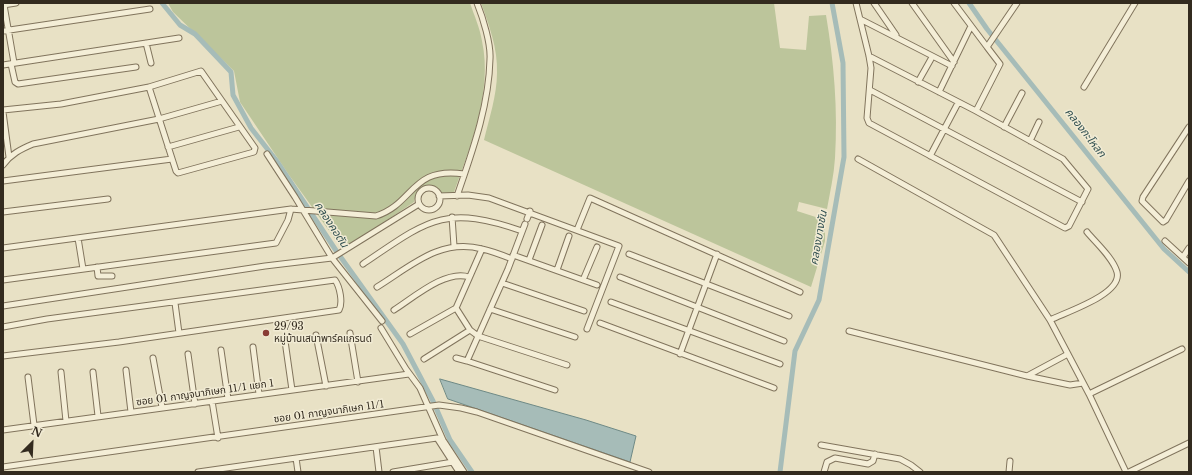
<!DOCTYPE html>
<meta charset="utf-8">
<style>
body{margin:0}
#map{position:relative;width:1192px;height:475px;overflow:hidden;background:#e8e1c5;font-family:"Libre Baskerville",serif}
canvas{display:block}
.frame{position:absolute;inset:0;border:4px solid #332b1f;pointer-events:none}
.north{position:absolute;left:12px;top:423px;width:40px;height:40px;-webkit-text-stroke:3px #f1ebd4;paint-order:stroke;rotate:24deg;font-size:11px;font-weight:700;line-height:16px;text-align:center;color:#332b1f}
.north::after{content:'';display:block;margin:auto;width:14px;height:18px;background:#332b1f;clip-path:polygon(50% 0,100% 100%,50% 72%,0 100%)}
</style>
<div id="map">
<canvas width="1192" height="475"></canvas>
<div class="frame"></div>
<div class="north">N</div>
</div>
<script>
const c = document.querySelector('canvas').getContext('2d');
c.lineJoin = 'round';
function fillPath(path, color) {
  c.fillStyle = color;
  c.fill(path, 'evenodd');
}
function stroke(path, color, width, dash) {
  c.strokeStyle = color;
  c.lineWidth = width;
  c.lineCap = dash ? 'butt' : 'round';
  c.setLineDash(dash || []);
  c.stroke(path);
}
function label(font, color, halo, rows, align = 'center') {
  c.font = font + ' "Libre Baskerville","Noto Sans Thai",serif';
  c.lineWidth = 3;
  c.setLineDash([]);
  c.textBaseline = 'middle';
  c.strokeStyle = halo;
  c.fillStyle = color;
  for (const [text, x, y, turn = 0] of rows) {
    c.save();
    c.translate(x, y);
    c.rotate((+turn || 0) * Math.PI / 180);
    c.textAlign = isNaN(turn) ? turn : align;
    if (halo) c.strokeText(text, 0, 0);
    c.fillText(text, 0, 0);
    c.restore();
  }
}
fillPath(new Path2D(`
 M 168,3 L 470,3 C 474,15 480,28 482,41 C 493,93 470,147 453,195 C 450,195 445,195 443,194 C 440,193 438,189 435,187 C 423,182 416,192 414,202 L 343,250 L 289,175 L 240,102 L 234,71 L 173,12 Z
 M 481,3 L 774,3 L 780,48 L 806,50 L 809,16 L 826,15 C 834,62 838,110 835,158 C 834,175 830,192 827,209 L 799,202 L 797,211 L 825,220 L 825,241 L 811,287 L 484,140 C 489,119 497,95 497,73 C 498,49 489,25 481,3 Z`), '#bcc59b');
const water = new Path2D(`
 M 440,379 L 586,420 L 636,436 L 630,462 L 448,399 Z`);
fillPath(water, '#a6bcb8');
stroke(water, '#6e8985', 1);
stroke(new Path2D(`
 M 162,3 L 180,25 L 195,34 L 231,72 L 233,95 L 251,128 L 276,160 L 337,252 L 403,344 L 433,401 L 450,440 L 472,472
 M 969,3 L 987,29 L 1164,249 L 1189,272
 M 780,472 L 795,351 L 819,300 L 844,157 L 843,63 L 832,3`), '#a6bcb8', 5);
const street = new Path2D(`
 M 856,3 L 869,56 L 871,68 L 867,118 L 869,123 L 1065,228 L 1069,226 L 1088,189 L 1063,159 L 976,111 L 869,56
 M 874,3 L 896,35
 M 912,3 L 954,62
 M 954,3 L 987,47 L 1017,3
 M 3,5 L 16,3
 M 4,5 L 14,63
 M 860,19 L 952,66
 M 3,31 L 150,9
 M 146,43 L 151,63
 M 11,64 L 15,82 L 18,84 L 136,67
 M 3,65 L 179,38
 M 918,82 L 931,59
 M 1084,87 L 1135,3
 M 870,90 L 1082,202
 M 939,92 L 971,26
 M 3,110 L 61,104 L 149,87 L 201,71 L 255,148 L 254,152 L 178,173 L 176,171 L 149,87
 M 976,111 L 1000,64 L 987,47
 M 3,112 L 9,157
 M 1004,127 L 1022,93
 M 1189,127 L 1143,197 L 1142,201 L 1163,222 L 1166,220 L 1189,181
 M 1030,141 L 1039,122
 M 168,147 L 239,127
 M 267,154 L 295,197 L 332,258 L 382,321
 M 930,156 L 958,103
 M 858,159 L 994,235 L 1050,320 L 1089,394 L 1126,472
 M 3,165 C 11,154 21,149 33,144 L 159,119 L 222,101
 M 3,181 L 172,159
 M418 199a11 11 0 1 1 22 0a11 11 0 1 1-22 0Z
 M 439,196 L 468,195 L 489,198 L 619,246 L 587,329
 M 457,196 C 472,152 489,106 490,59 C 491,44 483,18 477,3
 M 3,212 L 108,199
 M 452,217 L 454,246
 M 527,219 L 530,211
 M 525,224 L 508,269 L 467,361 L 555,390
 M 577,230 L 590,198 L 800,292
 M 78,238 L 83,269
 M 1165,241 L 1189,263
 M 3,248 L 291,209 L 376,216 C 414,204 411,166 464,174
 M 629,254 L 789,316
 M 513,255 L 597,285
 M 1183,257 L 1189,248
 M 529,260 L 542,225
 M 363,264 C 428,220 444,204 522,231
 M 97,267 L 98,276 L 112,276
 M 557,270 L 569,236
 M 620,277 L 784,341
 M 3,280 L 276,243 L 288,220 L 291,209
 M 583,280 L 597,247
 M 502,283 L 584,311
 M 377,287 C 411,266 440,238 482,249 C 492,251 502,255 512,259
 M 611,302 L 780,364
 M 175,303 L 179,333
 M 3,306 L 265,266 L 332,258 L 419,204
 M 456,308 L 470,330 L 478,336 L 567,365
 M 490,309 L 575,337
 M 394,310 C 413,298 446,269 469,277
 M 1050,320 C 1066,312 1123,294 1117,272 C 1113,258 1096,243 1087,232
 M 600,323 L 774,388
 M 3,327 L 47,319 L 335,280 C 340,287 343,303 339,310 L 119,342 L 3,356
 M 381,328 L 406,369 L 420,388 L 443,440 L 464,472
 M 849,331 L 1027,376 L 1070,385 L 1083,383
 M 350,333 L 358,382
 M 410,334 L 456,308 L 482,249
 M 316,335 L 326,386
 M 285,341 L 292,390
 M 253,347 L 259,394
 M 221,350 L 228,399
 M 188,354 L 195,404
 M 680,354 L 717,254
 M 153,358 L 162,407
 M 456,358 L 467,361
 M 424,359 L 470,330
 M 126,370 L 131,412
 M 61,372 L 66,421
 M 93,372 L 98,416
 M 1027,376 L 1068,354
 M 28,377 L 34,425
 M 1089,394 L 1182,349
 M 212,401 L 218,438
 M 3,430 L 409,374
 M 821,445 L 900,459 L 911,465 L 920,472
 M 376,447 L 379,472
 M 296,458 L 298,472
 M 3,467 L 439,405 L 461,408 L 477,412 L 649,472
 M 198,472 L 437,438 L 459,472
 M 393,472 L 453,462
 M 824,472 L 827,462 L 835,458 L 868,464 L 873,461 L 875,454
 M 1009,472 L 1010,461
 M 1129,472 L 1189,443`);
stroke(street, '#81745d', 7);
stroke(street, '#f4eed7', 5);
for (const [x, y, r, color] of [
 [266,333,4,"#893c35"]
]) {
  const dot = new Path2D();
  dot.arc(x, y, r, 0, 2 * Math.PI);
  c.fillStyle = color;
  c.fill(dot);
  stroke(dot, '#f1ebd4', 1.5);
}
label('10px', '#332b1f', '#f1ebd4', [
 ["29/93",274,327],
 ["หมู่บ้านเสนาพาร์คแกรนด์",274,339]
], 'left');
label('10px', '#332b1f', '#f1ebd4', [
 ["ซอย 01 กาญจนาภิเษก 11/1 แยก 1",205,393,-8],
 ["ซอย 01 กาญจนาภิเษก 11/1",329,412,-8]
]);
label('italic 11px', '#315051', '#f1ebd4', [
 ["คลองกะโหลก",1085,133,52],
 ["คลองคอตัน",331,225,57],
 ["คลองบางชัน",819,238,-80]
]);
</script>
